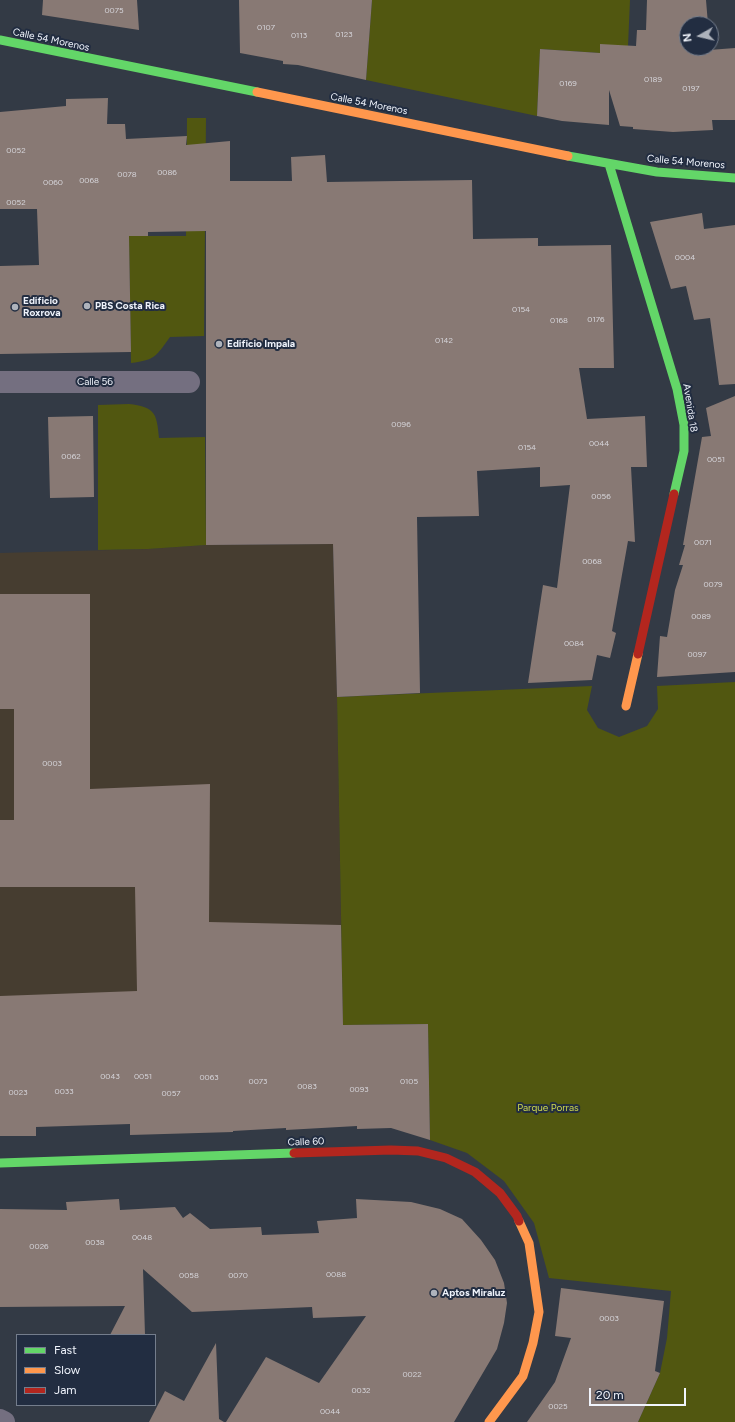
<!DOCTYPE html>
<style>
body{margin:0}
#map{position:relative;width:735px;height:1422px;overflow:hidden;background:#333a45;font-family:Figtree,sans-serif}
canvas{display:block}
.legend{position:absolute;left:16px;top:1334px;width:140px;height:72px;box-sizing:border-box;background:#222d41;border:1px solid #747d8c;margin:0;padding:5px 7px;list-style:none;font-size:12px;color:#f0f4fc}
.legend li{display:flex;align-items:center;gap:8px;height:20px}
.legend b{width:20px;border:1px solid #747d8c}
.north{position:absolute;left:679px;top:16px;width:40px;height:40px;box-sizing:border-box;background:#222d41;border:1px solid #747d8c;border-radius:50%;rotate:262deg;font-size:11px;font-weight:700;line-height:16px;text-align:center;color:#f0f4fc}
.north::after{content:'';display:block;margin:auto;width:14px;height:18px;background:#aeb3bc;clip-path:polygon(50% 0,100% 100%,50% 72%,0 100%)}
.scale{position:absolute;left:589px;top:1388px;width:97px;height:18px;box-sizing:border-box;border:2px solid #f0f4fc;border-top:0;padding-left:5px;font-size:12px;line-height:14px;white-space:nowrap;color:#f0f4fc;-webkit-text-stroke:3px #222d41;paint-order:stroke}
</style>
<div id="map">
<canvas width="735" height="1422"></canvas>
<ul class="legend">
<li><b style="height:5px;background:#63d668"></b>Fast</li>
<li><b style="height:5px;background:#ff974d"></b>Slow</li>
<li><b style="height:5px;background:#b3261e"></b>Jam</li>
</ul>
<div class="north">N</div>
<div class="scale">20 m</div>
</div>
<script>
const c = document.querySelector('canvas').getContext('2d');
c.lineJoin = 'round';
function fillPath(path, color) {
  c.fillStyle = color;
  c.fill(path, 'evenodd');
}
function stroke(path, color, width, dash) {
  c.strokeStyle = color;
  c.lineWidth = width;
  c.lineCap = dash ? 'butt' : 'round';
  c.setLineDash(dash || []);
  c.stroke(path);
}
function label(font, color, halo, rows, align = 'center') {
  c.font = font + ' Figtree,sans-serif';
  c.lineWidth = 4;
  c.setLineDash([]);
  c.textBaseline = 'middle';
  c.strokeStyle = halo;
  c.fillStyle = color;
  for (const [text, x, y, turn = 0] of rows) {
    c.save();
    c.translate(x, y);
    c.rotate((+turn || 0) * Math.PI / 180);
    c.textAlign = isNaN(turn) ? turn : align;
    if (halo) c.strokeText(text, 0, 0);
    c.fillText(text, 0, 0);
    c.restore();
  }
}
fillPath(new Path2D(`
 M 333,544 L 337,697 L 343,1025 L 0,1031 L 0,553 L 148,549 L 206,545 Z`), '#463d30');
fillPath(new Path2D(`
 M 372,0 L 630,0 L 628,46 L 600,53 L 540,49 L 537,116 L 366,80 Z
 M 187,118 L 206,118 L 204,336 L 170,337 C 156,356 156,360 131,363 L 129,236 L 186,236 Z
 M 129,404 C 154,407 157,412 159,438 L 205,437 L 206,545 L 148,549 L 98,550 L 98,405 Z
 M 735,682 L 735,1422 L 638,1422 L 660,1373 L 667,1338 L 671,1291 L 549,1278 L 534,1223 L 504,1181 L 467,1153 L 430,1140 L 428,1024 L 343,1025 L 337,697 L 592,686 L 587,710 L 598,728 L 619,737 L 647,726 L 658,709 L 657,686 Z`), '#515710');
fillPath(new Path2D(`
 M 43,0 L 137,0 L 139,30 L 42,15 Z
 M 239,0 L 372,0 L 366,80 L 298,65 L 283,64 L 283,61 L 240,53 Z
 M 647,0 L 706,0 L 708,24 L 687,24 L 687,48 L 709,48 L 709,50 L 735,48 L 735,120 L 712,120 L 713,130 L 673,132 L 633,129 L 633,127 L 620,126 L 609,90 L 609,125 L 562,121 L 537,116 L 540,49 L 600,53 L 600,44 L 636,46 L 637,30 L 646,30 Z
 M 108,98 L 107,124 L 125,124 L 126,139 L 187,136 L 186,145 L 230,141 L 230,181 L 292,181 L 291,157 L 325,155 L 327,182 L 472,180 L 473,239 L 538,238 L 538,246 L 611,245 L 614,368 L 579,368 L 587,419 L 645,416 L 647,467 L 631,467 L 635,542 L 628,541 L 612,631 L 616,633 L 610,658 L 597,655 L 592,680 L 528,683 L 543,585 L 557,588 L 570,485 L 540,487 L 540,467 L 477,471 L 479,516 L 417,517 L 420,693 L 337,697 L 333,544 L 206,545 L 206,231 L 148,232 L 148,236 L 129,236 L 131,352 L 0,354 L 0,266 L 39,265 L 37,209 L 0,209 L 0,112 L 66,106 L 66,99 Z
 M 702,213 L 704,229 L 735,225 L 735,384 L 719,385 L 710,318 L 694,320 L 686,286 L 671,289 L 650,222 Z
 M 735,396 L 735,672 L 657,677 L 660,636 L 667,637 L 675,590 L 683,565 L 679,565 L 685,545 L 683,545 L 702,437 L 711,436 L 706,408 Z
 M 93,416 L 94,497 L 50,498 L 48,417 Z
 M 0,594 L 90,594 L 90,789 L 210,784 L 209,922 L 341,925 L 343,1025 L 428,1024 L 430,1140 L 391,1128 L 357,1129 L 357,1126 L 286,1130 L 286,1128 L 233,1131 L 233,1132 L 130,1135 L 130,1124 L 36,1127 L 36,1136 L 0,1136 L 0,996 L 137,991 L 135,887 L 0,887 L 0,820 L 14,820 L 14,709 L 0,709 Z
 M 119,1199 L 120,1210 L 175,1207 L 183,1218 L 190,1213 L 210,1229 L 261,1227 L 262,1235 L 319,1233 L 317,1221 L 357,1218 L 356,1199 L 411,1202 L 440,1209 L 462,1219 L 481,1240 L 495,1260 L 504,1283 L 507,1303 L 504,1323 L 497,1349 L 454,1422 L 226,1422 L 266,1357 L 319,1383 L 366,1316 L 313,1318 L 312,1307 L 192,1312 L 143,1269 L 145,1335 L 110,1335 L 125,1306 L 0,1307 L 0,1209 L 67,1210 L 66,1202 Z
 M 561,1288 L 664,1301 L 655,1371 L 660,1373 L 638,1422 L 527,1422 L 555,1382 L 571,1338 L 555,1336 Z
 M 216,1343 L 219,1419 L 224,1422 L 149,1422 L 165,1391 L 184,1401 Z`), '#887974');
stroke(new Path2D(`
 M 0,382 L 189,382
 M 0,1420 L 4,1422`), '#746f80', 22);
stroke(new Path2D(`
 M 0,40 L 257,92
 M 568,156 L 657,172 L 735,178
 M 609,164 L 677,389 L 684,425 L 684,451 L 674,494
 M 0,1163 L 294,1153`), '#63d668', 9);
stroke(new Path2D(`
 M 257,92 L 568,156
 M 626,706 L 638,654
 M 489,1422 L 523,1376 L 533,1343 L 539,1312 L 529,1243 L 519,1221`), '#ff974d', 9);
stroke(new Path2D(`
 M 638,654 L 674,494
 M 294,1153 L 391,1150 L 418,1151 L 446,1158 L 475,1172 L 500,1193 L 517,1216 L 519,1221`), '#b3261e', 9);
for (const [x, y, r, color] of [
 [87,306,4,"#aeb3bc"],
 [15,307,4,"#aeb3bc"],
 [219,344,4,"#aeb3bc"],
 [434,1293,4,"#aeb3bc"]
]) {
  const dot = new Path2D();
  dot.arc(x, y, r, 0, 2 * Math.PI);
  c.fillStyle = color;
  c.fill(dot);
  stroke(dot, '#222d41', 1.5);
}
label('8px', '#d6d5da', null, [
 ["0075",114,11],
 ["0107",266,28],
 ["0123",344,35],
 ["0113",299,36],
 ["0189",653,80],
 ["0169",568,84],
 ["0197",691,89],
 ["0052",16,151],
 ["0086",167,173],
 ["0078",127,175],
 ["0068",89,181],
 ["0060",53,183],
 ["0052",16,203],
 ["0004",685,258],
 ["0154",521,310],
 ["0176",596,320],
 ["0168",559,321],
 ["0142",444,341],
 ["0096",401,425],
 ["0044",599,444],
 ["0154",527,448],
 ["0062",71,457],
 ["0051",716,460],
 ["0056",601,497],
 ["0071",703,543],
 ["0068",592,562],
 ["0079",713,585],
 ["0089",701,617],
 ["0084",574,644],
 ["0097",697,655],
 ["0003",52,764],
 ["0043",110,1077],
 ["0051",143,1077],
 ["0063",209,1078],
 ["0073",258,1082],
 ["0105",409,1082],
 ["0083",307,1087],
 ["0093",359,1090],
 ["0033",64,1092],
 ["0023",18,1093],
 ["0057",171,1094],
 ["0048",142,1238],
 ["0038",95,1243],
 ["0026",39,1247],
 ["0088",336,1275],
 ["0058",189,1276],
 ["0070",238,1276],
 ["0003",609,1319],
 ["0022",412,1375],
 ["0032",361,1391],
 ["0025",558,1407],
 ["0044",330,1412]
]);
label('10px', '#f0f4fc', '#222d41', [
 ["Calle 54 Morenos",51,40,12],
 ["Calle 54 Morenos",369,104,11],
 ["Calle 54 Morenos",686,162,5],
 ["Calle 56",95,382],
 ["Avenida 18",690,408,81],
 ["Calle 60",306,1142,-2]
]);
label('bold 10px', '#f0f4fc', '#222d41', [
 ["Edificio",23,301],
 ["Roxrova",23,313],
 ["PBS Costa Rica",95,306],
 ["Edificio Impala",227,344],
 ["Aptos Miraluz",442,1293]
], 'left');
label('10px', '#ced84f', '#222d41', [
 ["Parque Porras",548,1108]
]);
</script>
